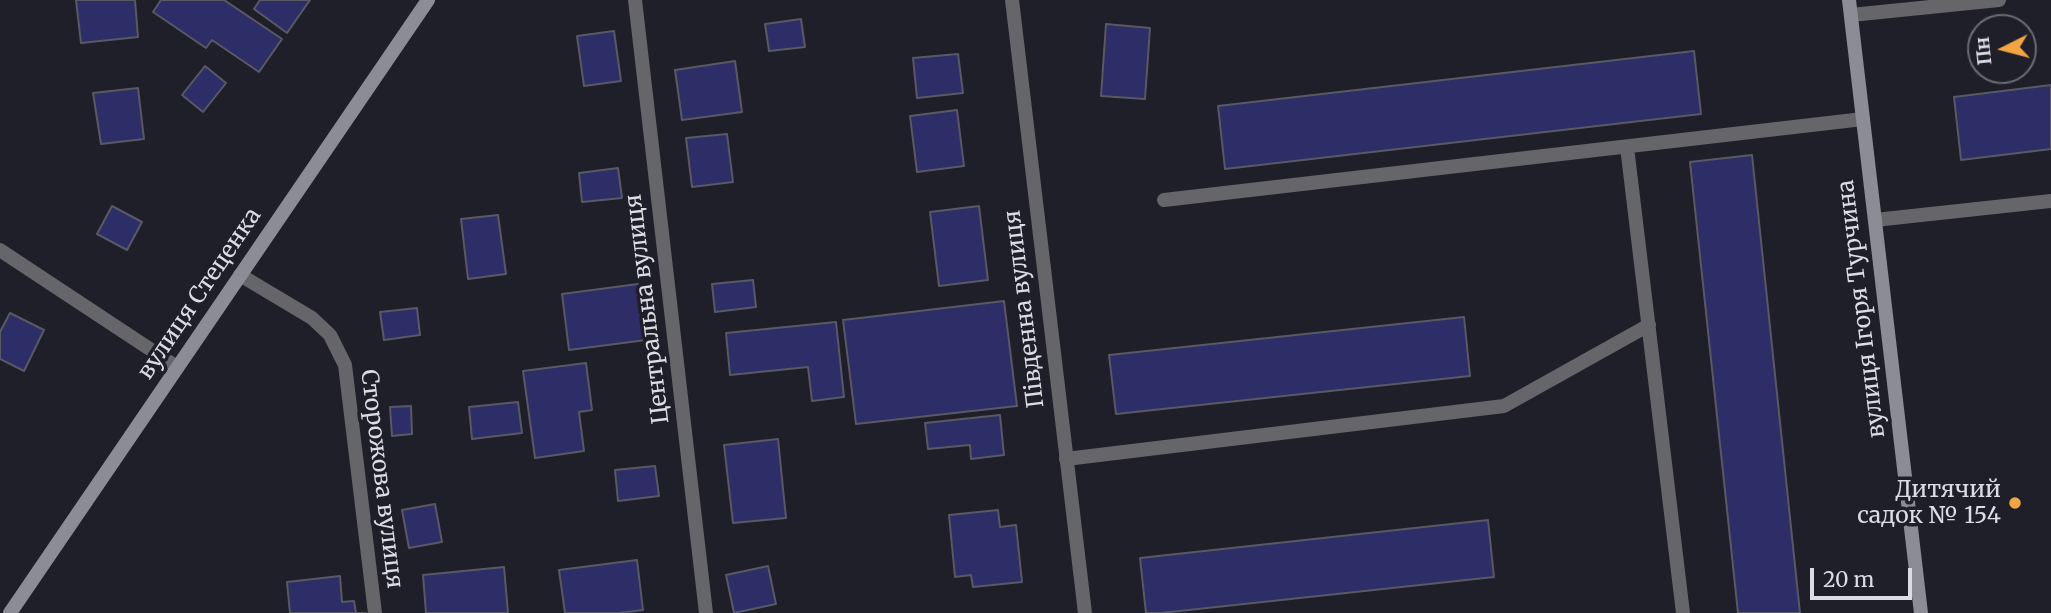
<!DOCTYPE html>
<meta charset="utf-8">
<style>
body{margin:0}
#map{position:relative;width:2051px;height:613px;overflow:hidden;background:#1e1f28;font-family:Merriweather,serif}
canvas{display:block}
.north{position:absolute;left:1967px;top:14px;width:70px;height:70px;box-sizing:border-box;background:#1e1f28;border:2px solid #6a6b73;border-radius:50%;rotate:264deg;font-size:19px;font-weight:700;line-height:28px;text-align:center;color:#dcdde3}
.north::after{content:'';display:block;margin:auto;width:24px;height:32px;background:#f2a541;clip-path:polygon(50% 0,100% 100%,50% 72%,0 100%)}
.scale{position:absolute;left:1810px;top:568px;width:102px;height:32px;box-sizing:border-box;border:4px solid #dcdde3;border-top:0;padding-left:9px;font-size:21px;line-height:24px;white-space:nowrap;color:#dcdde3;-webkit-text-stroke:5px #1e1f28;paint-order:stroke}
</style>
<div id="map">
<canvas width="2051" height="613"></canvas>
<div class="north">Пн</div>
<div class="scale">20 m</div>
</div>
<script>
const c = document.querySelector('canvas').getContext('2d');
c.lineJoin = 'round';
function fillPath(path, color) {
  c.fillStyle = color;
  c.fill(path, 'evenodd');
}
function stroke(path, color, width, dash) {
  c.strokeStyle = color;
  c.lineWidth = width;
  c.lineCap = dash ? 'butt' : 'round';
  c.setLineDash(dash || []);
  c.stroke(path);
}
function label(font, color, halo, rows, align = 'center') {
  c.font = font + ' Merriweather,serif';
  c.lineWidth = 7;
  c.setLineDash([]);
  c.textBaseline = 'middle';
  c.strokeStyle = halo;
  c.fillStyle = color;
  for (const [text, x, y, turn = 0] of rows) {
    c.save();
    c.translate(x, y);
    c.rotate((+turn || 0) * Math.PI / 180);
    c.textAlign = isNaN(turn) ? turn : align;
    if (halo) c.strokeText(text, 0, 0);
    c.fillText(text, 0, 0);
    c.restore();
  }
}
const building = new Path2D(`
 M 76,0 L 135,0 L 138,37 L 81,43 Z
 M 161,0 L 224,0 L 282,39 L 259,72 L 212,40 L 206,48 L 153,12 Z
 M 260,0 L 310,0 L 287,33 L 254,9 Z
 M 801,19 L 805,47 L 769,51 L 765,24 Z
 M 1106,24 L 1150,28 L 1145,99 L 1101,96 Z
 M 614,31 L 621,81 L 584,86 L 577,36 Z
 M 1694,51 L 1701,114 L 1225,169 L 1218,106 Z
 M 958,54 L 963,93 L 917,98 L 913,58 Z
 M 735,61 L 742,112 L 682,120 L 675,70 Z
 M 205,66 L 226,83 L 203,112 L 182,95 Z
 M 2051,85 L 2051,149 L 1961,160 L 1954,97 Z
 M 138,88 L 144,139 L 101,144 L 93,93 Z
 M 957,110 L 964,166 L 917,172 L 910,116 Z
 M 727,134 L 733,182 L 692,187 L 686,138 Z
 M 1752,155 L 1800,613 L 1738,613 L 1690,162 Z
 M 618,168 L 622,198 L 582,202 L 579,173 Z
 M 112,206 L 142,222 L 127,250 L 97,234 Z
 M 979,206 L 988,280 L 939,286 L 930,212 Z
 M 498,215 L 506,274 L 468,279 L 461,219 Z
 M 753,280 L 756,307 L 715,312 L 712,284 Z
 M 638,284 L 646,340 L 569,350 L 562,294 Z
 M 1004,301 L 1017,406 L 856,424 L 843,320 Z
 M 417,308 L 420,335 L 384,340 L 380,312 Z
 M 10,313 L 44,330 L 24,371 L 0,359 L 0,332 Z
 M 1464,317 L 1470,376 L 1116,414 L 1109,355 Z
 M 836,322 L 844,397 L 812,401 L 808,367 L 730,375 L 726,333 Z
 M 586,363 L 592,410 L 579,412 L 584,451 L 535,458 L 523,371 Z
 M 518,402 L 522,433 L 472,439 L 469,407 Z
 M 411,406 L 412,434 L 392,436 L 390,407 Z
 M 1000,415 L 1004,455 L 971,459 L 970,445 L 928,449 L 925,423 Z
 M 778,439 L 786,518 L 733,523 L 724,445 Z
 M 655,466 L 659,496 L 618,501 L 615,470 Z
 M 435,504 L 442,542 L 409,548 L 402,510 Z
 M 998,510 L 1000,527 L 1016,525 L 1022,582 L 973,587 L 971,575 L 955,577 L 949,515 Z
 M 1488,520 L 1494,577 L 1161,613 L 1146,613 L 1140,558 Z
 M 637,560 L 643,610 L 619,613 L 565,613 L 559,570 Z
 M 768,566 L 776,604 L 734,613 L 726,575 Z
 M 504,567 L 508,613 L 426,613 L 423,575 Z
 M 340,576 L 342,602 L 354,601 L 356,613 L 366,613 L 290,613 L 287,582 Z`);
fillPath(building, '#2d2d67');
stroke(building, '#585963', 2);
stroke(new Path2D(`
 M 1851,15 L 1999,0
 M 1627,147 L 1683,613
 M 1164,200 L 1863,119
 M 1875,220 L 2051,201
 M 1066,459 L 1504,406 L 1649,325`), '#65656a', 14);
stroke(new Path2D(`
 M 635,0 L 706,613
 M 1012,0 L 1085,613
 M 0,250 L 177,367
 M 240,275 L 312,318 L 330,335 L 345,365 L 375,613`), '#65656a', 14);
stroke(new Path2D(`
 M 1849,0 L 1921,613
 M 10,613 L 428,0`), '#8c8d94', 14);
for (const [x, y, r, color] of [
 [2015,503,7,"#f2a541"]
]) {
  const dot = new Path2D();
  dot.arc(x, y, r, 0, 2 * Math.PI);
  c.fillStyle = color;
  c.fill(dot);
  stroke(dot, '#1e1f28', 2.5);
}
label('23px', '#dcdde3', '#1e1f28', [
 ["вулиця Стеценка",200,294,-56],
 ["Центральна вулиця",648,309,-97],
 ["Південна вулиця",1025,309,-97],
 ["вулиця Ігоря Турчина",1862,309,-97],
 ["Сторожова вулиця",381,479,83]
]);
label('23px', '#dcdde3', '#1e1f28', [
 ["Дитячий",2001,490],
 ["садок № 154",2001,516]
], 'right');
</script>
